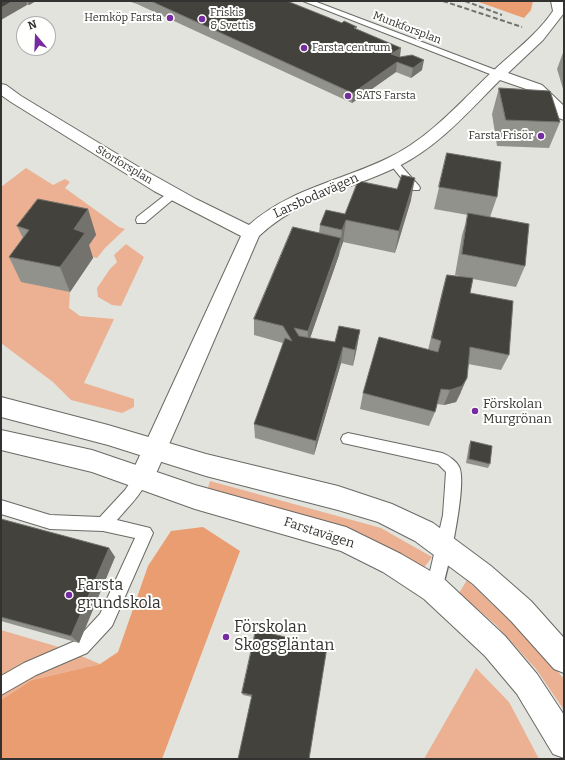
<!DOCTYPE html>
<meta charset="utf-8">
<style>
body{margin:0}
#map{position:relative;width:565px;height:760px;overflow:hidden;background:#e1e3dc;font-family:Bitter,serif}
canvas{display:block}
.frame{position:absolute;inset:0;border:2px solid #323330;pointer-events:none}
.north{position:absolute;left:16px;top:16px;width:40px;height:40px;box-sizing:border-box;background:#fffffe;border:1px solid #adadac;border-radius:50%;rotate:341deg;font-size:11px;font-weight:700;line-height:16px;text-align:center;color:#323330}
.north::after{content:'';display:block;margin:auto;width:14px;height:18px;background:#762c9e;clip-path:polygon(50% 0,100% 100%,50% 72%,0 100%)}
</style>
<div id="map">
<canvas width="565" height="760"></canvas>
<div class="frame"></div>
<div class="north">N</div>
</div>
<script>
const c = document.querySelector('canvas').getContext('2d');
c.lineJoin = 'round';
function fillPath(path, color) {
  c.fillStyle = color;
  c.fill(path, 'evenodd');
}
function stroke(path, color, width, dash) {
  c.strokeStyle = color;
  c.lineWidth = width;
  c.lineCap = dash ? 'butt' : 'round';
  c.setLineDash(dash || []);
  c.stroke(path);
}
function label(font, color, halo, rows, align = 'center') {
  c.font = font + ' Bitter,serif';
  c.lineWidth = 4;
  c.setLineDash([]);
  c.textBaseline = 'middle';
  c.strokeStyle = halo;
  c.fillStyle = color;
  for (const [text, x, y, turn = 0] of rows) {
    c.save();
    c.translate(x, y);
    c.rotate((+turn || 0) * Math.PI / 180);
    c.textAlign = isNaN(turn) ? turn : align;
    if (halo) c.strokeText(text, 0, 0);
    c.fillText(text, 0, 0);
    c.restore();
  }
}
fillPath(new Path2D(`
 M 26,168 L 53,185 L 65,179 L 70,182 L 65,188 L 119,227 L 125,229 L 105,248 L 97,258 L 83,255 L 95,235 L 48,226 L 70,292 L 69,308 L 80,316 L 114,319 L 84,383 L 134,399 L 134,407 L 122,413 L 71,400 L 53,382 L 1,343 L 1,187 Z
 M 126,244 L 144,257 L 121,306 L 112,305 L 98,297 L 97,288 L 110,269 L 117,262 L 114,255 Z
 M 210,481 L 381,528 L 432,557 L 423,569 L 358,533 L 208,488 Z
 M 467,580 L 535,645 L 564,679 L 564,710 L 536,669 L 496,625 L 459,593 Z
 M 1,630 L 62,648 L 100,664 L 32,680 L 1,700 Z
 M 476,668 L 509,702 L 539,759 L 424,759 Z`), '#ebb192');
fillPath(new Path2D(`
 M 476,1 L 533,1 L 531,10 L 524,18 Z
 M 203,527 L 240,551 L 162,759 L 1,759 L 1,700 L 32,680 L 100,664 L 118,652 L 148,566 L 171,531 Z`), '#eb9d72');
const lane = new Path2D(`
 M 303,1 L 314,1 L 501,72 L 502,74 L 498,77 L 495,76 Z
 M 393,159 L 396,160 L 419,186 L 420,188 L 419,190 L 411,190 L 390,164 L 388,162 L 390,160 Z
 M 173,191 L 177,192 L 178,194 L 177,196 L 145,223 L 137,223 L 136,220 L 137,217 L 169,192 Z
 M 348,433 L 442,453 C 448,455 458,462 460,469 C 466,490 448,573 440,595 L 434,597 L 428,595 L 426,589 L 443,515 L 446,472 L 438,464 L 343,443 L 341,439 L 343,435 Z
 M 141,472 L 146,474 L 148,479 C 141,495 128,507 117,520 L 150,528 L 153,533 L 112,626 L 87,653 L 36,675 L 1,695 L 1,676 L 24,663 L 75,641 L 100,614 L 135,538 L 103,531 L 50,529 L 1,514 L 1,500 L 50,515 L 100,517 L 125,490 L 136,474 Z`);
const street = new Path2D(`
 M 551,1 L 563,1 L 564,13 L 543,40 L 508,73 L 542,85 L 564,106 L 564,120 L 559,118 L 532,91 L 500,80 C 469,111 439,146 399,166 C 350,190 301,197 259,236 L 181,417 L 150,487 L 141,490 L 132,487 L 129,479 L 241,236 L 154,191 L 11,102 L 1,95 L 1,84 L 6,85 L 21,96 L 137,166 L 196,199 L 249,225 C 289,189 341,181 388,158 C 430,138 460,102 493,71 C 513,52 537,35 553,11 Z`);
const secondary = new Path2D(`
 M 1,397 L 108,425 L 206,454 L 338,486 L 392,504 L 433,523 L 491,566 L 531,601 L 564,638 L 564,673 L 554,669 L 511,621 L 473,584 L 415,541 L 378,522 L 338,510 L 206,476 L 108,445 L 1,417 Z
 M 1,430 L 92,450 L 195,485 L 346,527 L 401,554 L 444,579 L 505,636 L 537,674 L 564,715 L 564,758 L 553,754 L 517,694 L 485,656 L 424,599 L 383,572 L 341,551 L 195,509 L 92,472 L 1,450 Z`);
stroke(lane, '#696a65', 2);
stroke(street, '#696a65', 2);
stroke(secondary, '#696a65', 2);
fillPath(lane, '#fff');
fillPath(street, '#fff');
fillPath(secondary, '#fff');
stroke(new Path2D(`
 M 443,1 L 522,27
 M 465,1 L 502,15`), '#70726d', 2, [5, 2.5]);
fillPath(new Path2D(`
 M 1,1 L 36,1 L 29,5 Z
 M 128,1 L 287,1 L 356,29 L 400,57 L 422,70 L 411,78 L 396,72 L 352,103 L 137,4 Z
 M 564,50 L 564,92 L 557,69 Z
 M 499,88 L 560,122 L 549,148 L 497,146 L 492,114 Z
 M 447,153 L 497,197 L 490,217 L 525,266 L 516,287 L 473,279 L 470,293 L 509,355 L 501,370 L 468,364 L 460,394 L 456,402 L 444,405 L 437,404 L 435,412 L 429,426 L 360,409 L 363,393 L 428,350 L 442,292 L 447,275 L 464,277 L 455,275 L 462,235 L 468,215 L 434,209 Z
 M 411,200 L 395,253 L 343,242 L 340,251 L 339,255 L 310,338 L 335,342 L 360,330 L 357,347 L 353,366 L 341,363 L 314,455 L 255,438 L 254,424 L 283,343 L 254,335 L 254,319 L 319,233 L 320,225 L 345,214 Z
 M 88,209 L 96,235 L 89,245 L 93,258 L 70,292 L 21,282 L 9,257 L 23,238 L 17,226 Z
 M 471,441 L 490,464 L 488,468 L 466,463 L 469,445 Z
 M 1,519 L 109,548 L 115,557 L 79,643 L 1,621 Z
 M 256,630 L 252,697 L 243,695 L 242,693 Z`), '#92928c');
fillPath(new Path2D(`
 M 13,1 L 26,1 L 27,5 L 1,20 L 1,8 Z
 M 28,1 L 36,1 L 29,5 Z
 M 401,48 L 400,57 L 391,54 Z
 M 424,60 L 422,70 L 411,78 L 413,68 Z
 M 397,62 L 396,72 L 352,103 L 353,93 Z
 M 415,178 L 411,200 L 395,253 L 399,231 Z
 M 88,209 L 96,235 L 89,245 L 93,258 L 70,292 L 60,267 L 74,229 Z
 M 346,220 L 343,242 L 340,251 L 342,230 Z
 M 341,238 L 339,255 L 307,347 L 308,331 Z
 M 360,330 L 357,347 L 353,366 L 355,350 Z
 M 343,347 L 341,363 L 314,455 L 316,441 Z
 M 467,378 L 460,394 L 456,402 L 444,405 L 450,390 Z
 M 109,548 L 115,557 L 79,643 L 71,636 Z`), '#73726d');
const building = new Path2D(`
 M 1,1 L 13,1 L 1,8 Z
 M 151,1 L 287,1 L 342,23 L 344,21 L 357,27 L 354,28 L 401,48 L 391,54 L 400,57 L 412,55 L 424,60 L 413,68 L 397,62 L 353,93 Z
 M 499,88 L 550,91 L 560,122 L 506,120 Z
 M 447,153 L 501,162 L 497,197 L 439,187 Z
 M 402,175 L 415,178 L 399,231 L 346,220 L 342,230 L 320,225 L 326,210 L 345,214 L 358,181 L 397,189 Z
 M 38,199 L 88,209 L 74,229 L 85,233 L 60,267 L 9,257 L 29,230 L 17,226 Z
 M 468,213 L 529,224 L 525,266 L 462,254 Z
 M 293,227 L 341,238 L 308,331 L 294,328 L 299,336 L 335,342 L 339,326 L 360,330 L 355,350 L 343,347 L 316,441 L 254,424 L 285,338 L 292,341 L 283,326 L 254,319 Z
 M 447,275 L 473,278 L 470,293 L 513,301 L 509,355 L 470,347 L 467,378 L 462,386 L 450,390 L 441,389 L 435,412 L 363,393 L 379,337 L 438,352 L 441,341 L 432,338 Z
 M 471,441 L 492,446 L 490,464 L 469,459 Z
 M 1,519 L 109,548 L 71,636 L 1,617 Z
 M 256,630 L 327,647 L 309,759 L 238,759 L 252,695 L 242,693 Z`);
fillPath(building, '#44423d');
stroke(building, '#73726d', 1);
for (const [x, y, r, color] of [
 [170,18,4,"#762c9e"],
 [202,19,4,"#762c9e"],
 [304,48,4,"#762c9e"],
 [348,96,4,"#762c9e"],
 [541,136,4,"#762c9e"],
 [475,411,4,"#762c9e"],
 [69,595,4,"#762c9e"],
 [226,637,4,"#762c9e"]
]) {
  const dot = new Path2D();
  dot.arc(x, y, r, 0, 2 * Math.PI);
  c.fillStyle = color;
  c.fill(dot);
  stroke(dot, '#fffffe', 1.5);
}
label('11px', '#323330', '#fffffe', [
 ["Friskis",210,13],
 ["& Svettis",210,26],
 ["Hemköp Farsta",162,18,"right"],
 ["Farsta centrum",312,48],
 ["SATS Farsta",356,96],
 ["Farsta Frisör",533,136,"right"]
], 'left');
label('11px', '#323330', '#fffffe', [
 ["Munkforsplan",407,28,21],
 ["Storforsplan",124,165,31]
]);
label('13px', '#323330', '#fffffe', [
 ["Larsbodavägen",316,196,-24],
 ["Farstavägen",319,533,18]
]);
label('13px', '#323330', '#fffffe', [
 ["Förskolan",483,404],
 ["Murgrönan",483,419]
], 'left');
label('16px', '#323330', '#fffffe', [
 ["Farsta",77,586],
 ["grundskola",77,604],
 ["Förskolan",234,628],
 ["Skogsgläntan",234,646]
], 'left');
</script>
